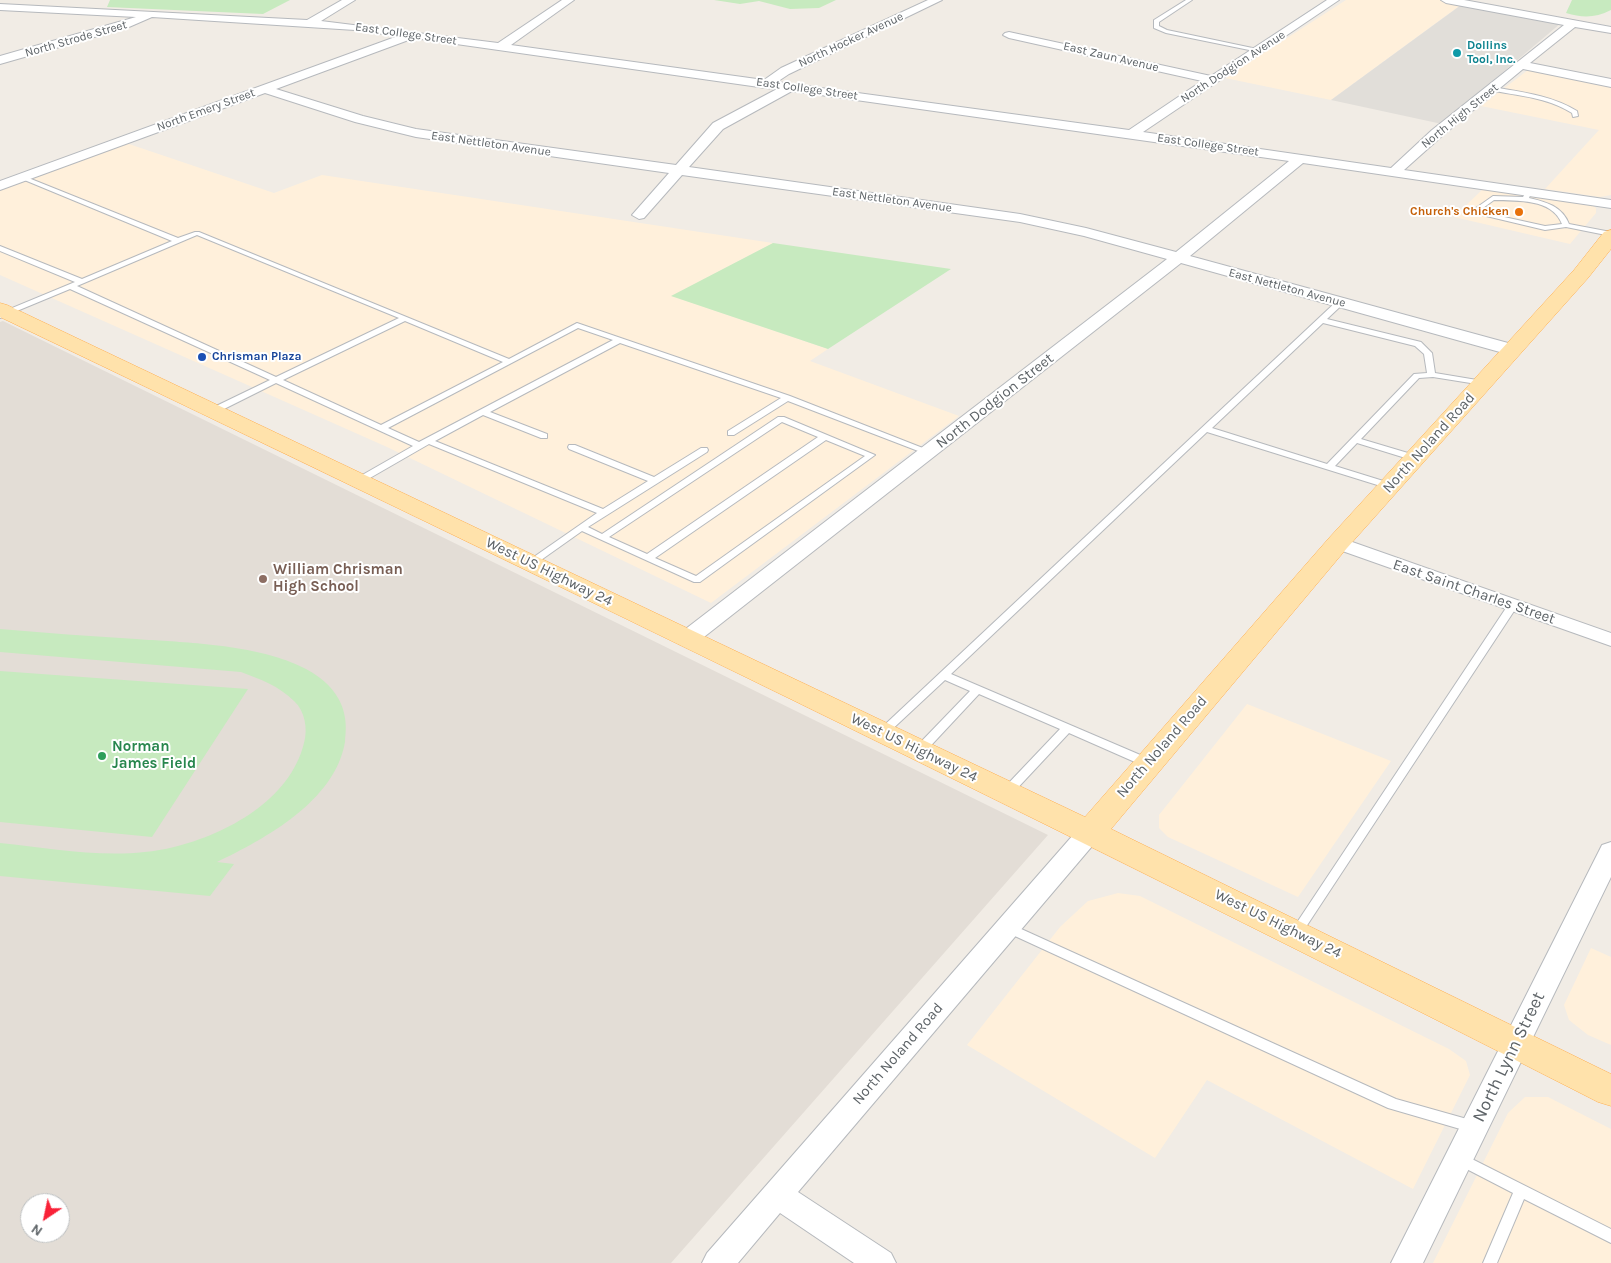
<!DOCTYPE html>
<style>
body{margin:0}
#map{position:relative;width:1611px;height:1263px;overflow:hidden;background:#f1ece5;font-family:Karla,sans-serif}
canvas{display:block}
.north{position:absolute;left:20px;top:1193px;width:50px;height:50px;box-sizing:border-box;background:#fff;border:1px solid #bec1c2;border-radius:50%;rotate:214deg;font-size:14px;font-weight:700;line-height:20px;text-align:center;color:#5d6367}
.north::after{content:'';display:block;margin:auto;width:18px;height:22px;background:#f92238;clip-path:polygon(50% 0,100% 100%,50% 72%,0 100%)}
</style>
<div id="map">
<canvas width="1611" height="1263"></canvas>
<div class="north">N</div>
</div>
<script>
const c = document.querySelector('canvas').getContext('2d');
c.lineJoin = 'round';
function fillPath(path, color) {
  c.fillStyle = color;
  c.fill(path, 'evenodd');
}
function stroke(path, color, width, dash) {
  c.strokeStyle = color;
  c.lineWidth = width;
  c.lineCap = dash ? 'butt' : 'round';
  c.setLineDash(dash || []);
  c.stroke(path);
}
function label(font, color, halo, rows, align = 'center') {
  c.font = font + ' Karla,sans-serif';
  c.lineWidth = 4;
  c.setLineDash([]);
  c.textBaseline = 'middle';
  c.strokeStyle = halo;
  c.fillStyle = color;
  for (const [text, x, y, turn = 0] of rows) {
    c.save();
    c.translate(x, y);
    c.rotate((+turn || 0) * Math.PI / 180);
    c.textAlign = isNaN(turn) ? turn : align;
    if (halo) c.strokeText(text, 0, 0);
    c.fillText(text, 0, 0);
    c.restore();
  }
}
fillPath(new Path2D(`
 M 1346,0 L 1440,0 L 1462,4 L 1331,100 L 1225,78 Z
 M 1528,70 L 1611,86 L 1611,195 L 1600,197 L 1545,189 L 1599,130 L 1481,106 Z
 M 126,143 L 274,193 L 322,175 L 773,243 L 672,296 L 828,349 L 810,361 L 959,416 L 711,603 L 387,447 L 0,275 L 0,190 Z
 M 1484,188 L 1592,205 L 1596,208 L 1596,213 L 1570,244 L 1454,217 Z
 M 1247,704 L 1391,761 L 1298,897 L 1168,837 L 1159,828 L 1159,815 Z
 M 1118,893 L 1140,896 L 1449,1049 L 1466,1061 L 1470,1075 L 1413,1189 L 1207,1080 L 1155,1158 L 967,1045 L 1060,927 L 1088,901 Z
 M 1591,948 L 1611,957 L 1611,1045 L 1588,1035 L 1569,1020 L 1564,1005 Z
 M 1525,1097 L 1548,1097 L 1611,1129 L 1611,1263 L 1433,1263 L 1508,1113 Z`), '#fff0db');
fillPath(new Path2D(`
 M 1461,5 L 1561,23 L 1442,124 L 1331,100 Z`), '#e1ded9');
fillPath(new Path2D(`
 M 3,321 L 1048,835 L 671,1263 L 0,1263 L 0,322 ZM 30,1203 L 60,1203 L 60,1233 L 30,1233 Z`), '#e3ddd6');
fillPath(new Path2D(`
 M 110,0 L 290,0 L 263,14 L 107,7 Z
 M 714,0 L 836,0 L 819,8 L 790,9 L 759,1 L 740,4 Z
 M 1572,0 L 1611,0 L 1611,10 C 1595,18 1583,18 1566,13 Z
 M 773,243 L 951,269 L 828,349 L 671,296 Z
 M 0,629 C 45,633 90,636 136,639 C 198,644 362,643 345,742 C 335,801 265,839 217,862 L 234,864 L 210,896 L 0,876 L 0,843 C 57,849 117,861 174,847 C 227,834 290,800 304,743 C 308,729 305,711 294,701 C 279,686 260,679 241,672 L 0,652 Z
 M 0,671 L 248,689 L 152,837 L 0,822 Z`), '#c7eabf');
const lane = new Path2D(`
 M 1186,0 L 1192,0 L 1159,22 L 1159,26 L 1167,30 L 1262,50 L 1259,52 L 1166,33 L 1154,28 L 1154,20 Z
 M 1492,87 C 1521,92 1551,95 1577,111 L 1578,116 L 1573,117 L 1572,113 C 1547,97 1518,96 1490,90 L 1489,89 Z
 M 22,177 L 26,177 L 178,238 L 195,232 L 199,232 L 509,359 L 577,323 L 790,396 L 933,452 L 929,455 L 926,454 L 788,401 L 734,435 L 728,435 L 728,431 L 781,398 L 620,343 L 490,412 L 547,434 L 547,438 L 541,438 L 483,415 L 435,441 L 603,509 L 648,481 L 569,449 L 568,447 L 569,445 L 575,445 L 654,477 L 701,448 L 707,448 L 708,450 L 707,452 L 588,527 L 602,534 L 778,417 L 784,417 L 875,455 L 700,582 L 694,582 L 582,531 L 534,565 L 528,565 L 526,563 L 528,561 L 597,513 L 429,444 L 363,482 L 357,482 L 356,480 L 357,478 L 413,446 L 276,383 L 216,413 L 210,413 L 210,409 L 270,380 L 70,289 L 0,318 L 0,313 L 75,282 L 0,251 L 0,246 L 82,279 L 172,241 L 22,179 ZM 197,235 L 399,318 L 276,377 L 77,286 ZM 405,321 L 503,362 L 381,425 L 283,380 ZM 578,328 L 613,340 L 419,442 L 388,428 ZM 782,422 L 818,437 L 647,554 L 609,537 ZM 826,440 L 865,456 L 696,576 L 655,558 Z
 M 1528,191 L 1531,193 L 1529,198 C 1546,202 1562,206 1569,224 L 1611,232 L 1611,236 L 1566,227 L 1545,230 L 1482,215 L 1476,208 L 1493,196 L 1523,197 L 1526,192 ZM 1494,200 C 1517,201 1552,198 1562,224 L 1545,226 L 1486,213 L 1483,208 Z
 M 1337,301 L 1340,301 L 1344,303 L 1327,319 L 1421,342 L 1432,353 L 1435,373 L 1483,381 L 1487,383 L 1483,385 L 1433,377 L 1419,378 L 1361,439 L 1418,456 L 1419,458 L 1418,460 L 1412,460 L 1357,443 L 1335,466 L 1393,484 L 1394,486 L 1393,488 L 1387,488 L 1207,432 L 951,674 L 1152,760 L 1154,763 L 1152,766 L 1144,766 L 1069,733 L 1011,795 L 1003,795 L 1001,792 L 1003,789 L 1060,729 L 979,694 L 923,754 L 915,754 L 914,751 L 915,748 L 970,691 L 945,680 L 886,735 L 878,735 L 877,733 L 878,731 ZM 1323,323 L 1415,346 L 1424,354 L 1427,373 L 1414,374 L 1327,464 L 1212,428 Z
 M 1513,602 L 1518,605 L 1300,936 L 1296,938 L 1292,936 L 1290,933 L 1292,930 L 1508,605 Z
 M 1008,923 L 1396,1099 L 1474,1121 L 1479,1123 L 1481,1127 L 1479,1131 L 1474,1133 L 1388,1108 L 1004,931 L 1002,928 L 1004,925 Z
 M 1460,1153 L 1611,1229 L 1611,1243 L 1524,1199 L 1497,1263 L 1483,1263 L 1513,1193 L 1455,1163 L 1453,1159 L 1455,1155 Z`);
const street = new Path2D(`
 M 342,0 L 355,0 L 321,21 L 498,43 L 562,0 L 574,0 L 511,45 L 764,80 L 781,68 L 928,0 L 942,0 L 789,74 L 777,82 L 1129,130 L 1202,81 L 1009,38 L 1003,35 L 1005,33 L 1009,32 L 1211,76 L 1327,0 L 1339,0 L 1143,132 L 1391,168 L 1432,130 L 1564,25 L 1446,3 L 1441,0 L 1464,0 L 1611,27 L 1611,33 L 1575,27 L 1530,63 L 1611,79 L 1611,87 L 1523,69 L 1442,136 L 1404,170 L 1611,200 L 1611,208 L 1303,163 L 1190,256 L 1519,346 L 1521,350 L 1519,354 L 1507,354 L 1181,263 L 695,644 L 687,645 L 679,644 L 676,639 L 679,634 L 1167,259 L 1084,236 L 1020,222 L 682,175 L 644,218 L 639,219 L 632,215 L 669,173 L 416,137 L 355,122 L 265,93 L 0,190 L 0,181 L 398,36 L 355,30 L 152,17 L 129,27 L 0,64 L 0,56 L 136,17 L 0,10 L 0,4 L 307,20 ZM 414,38 L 766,88 L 777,89 L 713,123 L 676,165 L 416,129 L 363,116 L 276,89 ZM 792,91 L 1289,161 L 1176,252 L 1086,228 L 1020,214 L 689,167 L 723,129 Z
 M 1338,537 L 1611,633 L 1611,646 L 1331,547 L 1328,543 L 1331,539 Z
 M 1090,823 L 1099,826 L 1102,832 L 1099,838 L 798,1192 L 891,1253 L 896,1263 L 854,1263 L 780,1213 L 738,1263 L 702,1263 L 707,1253 L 1081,826 Z
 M 1611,842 L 1611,877 L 1423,1263 L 1391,1263 L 1599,851 L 1602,845 Z`);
const primary = new Path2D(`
 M 1611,230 L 1611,249 L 1588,278 L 1347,548 L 1111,829 L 1611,1074 L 1611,1106 L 1598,1102 C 1069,832 535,573 0,317 L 0,303 L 7,305 L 1085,817 L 1329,538 L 1574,270 L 1604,232 Z`);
stroke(lane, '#b6b9bd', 2);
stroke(street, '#b6b9bd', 2);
stroke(primary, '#feae50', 1);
fillPath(lane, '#fff');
fillPath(street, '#fff');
fillPath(primary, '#ffe2ab');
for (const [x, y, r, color] of [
 [1457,53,5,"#0f9aa8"],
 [1519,212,5,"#e8710a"],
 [202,357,5,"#1a4fb4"],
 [263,579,5,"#8d6e63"],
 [102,756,5,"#2e9e5b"]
]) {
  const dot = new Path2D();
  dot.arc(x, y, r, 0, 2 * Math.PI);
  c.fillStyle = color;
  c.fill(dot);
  stroke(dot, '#fff', 2);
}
label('12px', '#5d6367', '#fff', [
 ["East College Street",406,34,8],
 ["North Strode Street",76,39,-16],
 ["North Hocker Avenue",851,40,-25],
 ["East Zaun Avenue",1111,57,13],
 ["North Dodgion Avenue",1233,67,-33],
 ["East College Street",807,89,8],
 ["North Emery Street",206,110,-20],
 ["North High Street",1460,116,-39],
 ["East Nettleton Avenue",491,144,8],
 ["East College Street",1208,145,8],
 ["East Nettleton Avenue",892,200,8],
 ["East Nettleton Avenue",1287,288,15]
]);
label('bold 12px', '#0d838f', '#fff', [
 ["Dollins",1467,46],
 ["Tool, Inc.",1467,60]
], 'left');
label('bold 12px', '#c56008', '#fff', [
 ["Church's Chicken",1509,212]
], 'right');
label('bold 12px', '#164399', '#fff', [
 ["Chrisman Plaza",212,357]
], 'left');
label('15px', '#5d6367', '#fff', [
 ["North Dodgion Street",995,401,-38],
 ["North Noland Road",1429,443,-48],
 ["West US Highway 24",549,572,26],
 ["East Saint Charles Street",1474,592,19],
 ["North Noland Road",1162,747,-49],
 ["West US Highway 24",914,748,26],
 ["West US Highway 24",1278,924,26],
 ["North Noland Road",898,1054,-49]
]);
label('bold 15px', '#785e54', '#fff', [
 ["William Chrisman",273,570],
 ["High School",273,587]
], 'left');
label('bold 15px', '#27864d', '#fff', [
 ["Norman",112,747],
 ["James Field",112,764]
], 'left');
label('18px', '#5d6367', '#fff', [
 ["North Lynn Street",1509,1057,-64]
]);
</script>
